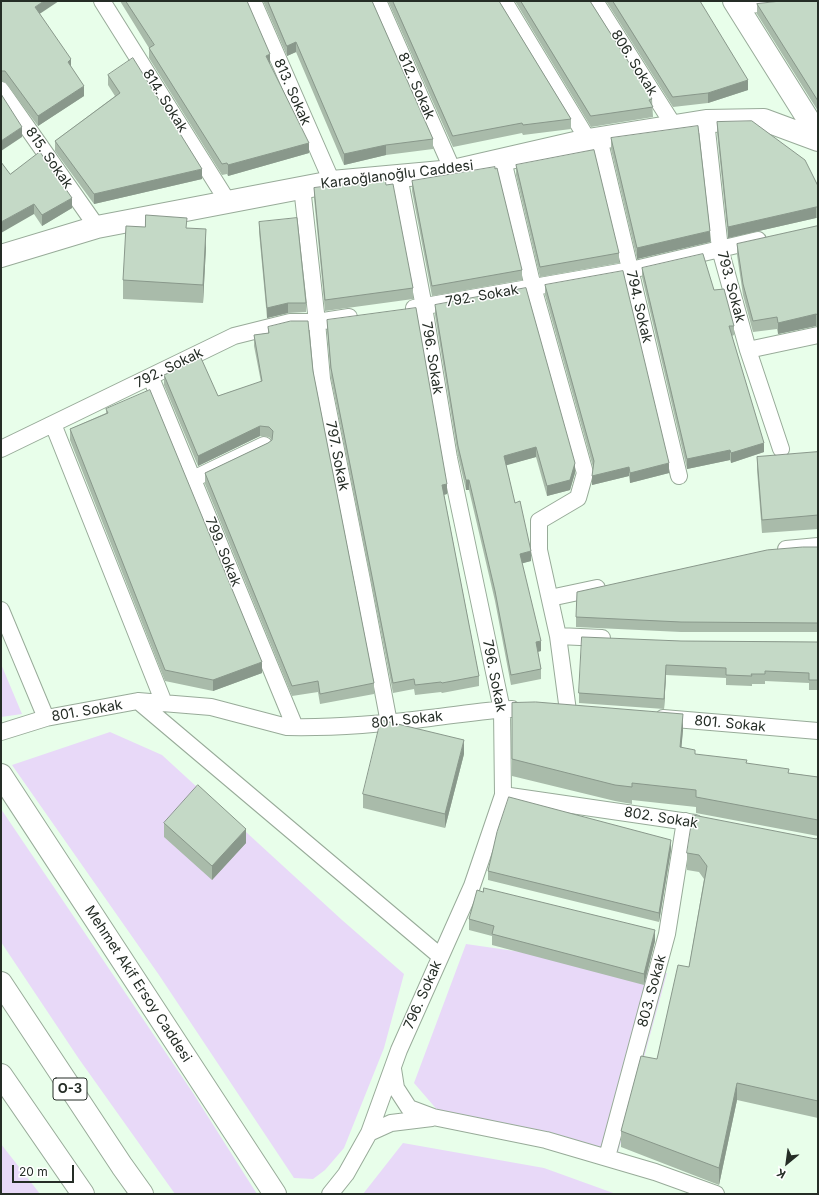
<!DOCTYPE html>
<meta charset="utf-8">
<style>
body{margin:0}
#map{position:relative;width:819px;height:1195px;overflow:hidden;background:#e8feea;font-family:Inter,sans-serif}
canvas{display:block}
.frame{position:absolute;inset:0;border:2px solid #252d26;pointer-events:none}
.north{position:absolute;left:767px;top:1143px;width:40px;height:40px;-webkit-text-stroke:3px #fff;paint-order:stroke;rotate:209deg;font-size:11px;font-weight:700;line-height:16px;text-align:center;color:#252d26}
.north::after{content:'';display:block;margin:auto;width:14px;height:18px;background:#252d26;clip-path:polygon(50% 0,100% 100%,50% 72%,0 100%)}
.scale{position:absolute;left:12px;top:1165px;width:62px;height:18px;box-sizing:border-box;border:2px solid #252d26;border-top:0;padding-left:5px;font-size:12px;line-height:14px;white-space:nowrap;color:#252d26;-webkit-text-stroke:3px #fff;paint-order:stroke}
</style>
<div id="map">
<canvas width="819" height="1195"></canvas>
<div class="frame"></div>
<div class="north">K</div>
<div class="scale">20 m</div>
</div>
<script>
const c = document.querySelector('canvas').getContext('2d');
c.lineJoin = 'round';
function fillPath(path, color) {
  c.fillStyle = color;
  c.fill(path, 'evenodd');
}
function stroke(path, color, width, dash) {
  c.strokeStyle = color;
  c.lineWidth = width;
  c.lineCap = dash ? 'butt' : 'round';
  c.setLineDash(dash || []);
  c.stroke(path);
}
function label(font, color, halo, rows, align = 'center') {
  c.font = font + ' Inter,sans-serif';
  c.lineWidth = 3;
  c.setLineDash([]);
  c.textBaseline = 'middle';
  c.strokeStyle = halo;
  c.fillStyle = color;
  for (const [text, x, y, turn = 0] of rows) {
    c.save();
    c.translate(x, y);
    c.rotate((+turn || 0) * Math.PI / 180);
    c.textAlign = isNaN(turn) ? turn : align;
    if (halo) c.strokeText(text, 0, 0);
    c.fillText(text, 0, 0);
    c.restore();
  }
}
fillPath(new Path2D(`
 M 1,664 L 22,714 L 1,717 Z
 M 110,732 L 162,755 L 342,920 L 404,974 L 384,1048 L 344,1148 L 325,1170 L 313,1179 L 294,1178 L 159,975 L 12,765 Z
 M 1,809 L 193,1093 L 257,1194 L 175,1194 L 79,1059 L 1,942 Z
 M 466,944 L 667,973 L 616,1160 L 439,1112 L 414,1083 Z
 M 403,1143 L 544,1168 L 616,1194 L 363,1194 Z
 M 1,1144 L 37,1190 L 40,1194 L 1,1194 Z`), '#e8d9f8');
const minor = new Path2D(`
 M 102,1 L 228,202
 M 253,1 L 332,182
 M 378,1 L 453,171
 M 504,1 L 588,140
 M 595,1 L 674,126
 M 737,6 L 794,1
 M 1,90 L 97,227
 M 706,121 L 720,249 L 748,350 L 781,449
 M 599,138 L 679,476
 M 503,160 L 533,287 L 585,473 L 578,498 L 539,521 L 539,550 L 558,636 L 568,711
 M 302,187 L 317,322 L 322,379 L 362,580 L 389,723
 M 414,308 L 631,270 L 758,240
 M 748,350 L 818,335
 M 151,378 L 295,727
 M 53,424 L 164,703
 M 1,449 L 234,336 L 290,322 L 317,322 L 349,317
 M 193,479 L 264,445
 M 786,549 L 818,546
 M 550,598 L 597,588
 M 1,610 L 46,718
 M 558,636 L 602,638
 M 138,701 L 440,956
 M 663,718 L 818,731
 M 1,732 L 46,718 L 138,701 L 211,707 L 287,727 C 335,728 383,724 430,718 C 457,715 485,710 512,709
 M 503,795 L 695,823
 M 393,1069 L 396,1088 L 409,1108 L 433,1117 L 546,1140 L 655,1172 L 716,1194
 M 369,1133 L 391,1123 L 432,1118
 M 607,1157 L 667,934 L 685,821
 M 330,1194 L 346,1174 L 369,1133 L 399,1050 L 472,886 L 503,795 L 502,710 L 449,458 L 424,307 L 399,176`);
const secondary = new Path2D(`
 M 734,1 L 818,135
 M 1,256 L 97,227 L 332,182 L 453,171 L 588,140 L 706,121 L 764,120 L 818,140`);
const primary = new Path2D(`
 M 1,775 L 275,1194`);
const trunk = new Path2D(`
 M 1,983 L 122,1166 L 142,1194
 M 1,1075 L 83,1194`);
stroke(minor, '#98ab99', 18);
stroke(secondary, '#98ab99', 24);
stroke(primary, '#98ab99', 24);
stroke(trunk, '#98ab99', 24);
stroke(minor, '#fff', 16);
stroke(secondary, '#fff', 22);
stroke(primary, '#fff', 22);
stroke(trunk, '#fff', 22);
fillPath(new Path2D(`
 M 1,1 L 40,14 L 71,67 L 84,96 L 38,126 L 5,82 L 1,82 Z
 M 120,1 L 247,1 L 270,65 L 309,153 L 228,176 L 227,174 L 222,175 L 149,58 L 149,48 Z
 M 263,1 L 372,1 L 433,139 L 433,149 L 386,155 L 344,165 L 296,52 L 287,56 Z
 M 388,1 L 499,1 L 571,119 L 571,129 L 523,135 L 522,133 L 453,147 Z
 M 515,1 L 590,1 L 652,99 L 653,117 L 591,127 Z
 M 606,1 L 700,1 L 748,90 L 708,103 L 673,107 Z
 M 818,1 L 818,111 L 757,14 L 757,4 Z
 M 108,75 L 202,179 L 94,204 L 55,151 L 55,141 L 115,96 L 108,85 Z
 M 717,122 L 818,186 L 818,218 L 816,218 L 728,238 L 717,133 Z
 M 611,138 L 710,242 L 637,259 L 611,149 Z
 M 516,165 L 619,253 L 619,263 L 540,277 L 516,175 Z
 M 10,174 L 72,208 L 42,226 L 34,214 Z
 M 412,181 L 522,270 L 522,280 L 432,296 L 412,191 Z
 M 386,185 L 413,288 L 413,299 L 325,311 L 314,198 L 314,188 Z
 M 259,222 L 306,303 L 306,312 L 288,313 L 267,318 L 259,232 Z
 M 818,226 L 818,326 L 816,326 L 778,334 L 777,329 L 753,332 L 743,295 L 737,255 L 737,244 Z
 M 145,227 L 187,228 L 206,247 L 203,303 L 123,299 L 123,280 Z
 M 642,268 L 714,290 L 734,326 L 734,335 L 732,336 L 764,452 L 731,463 L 730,460 L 687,469 L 642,277 Z
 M 545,285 L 669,473 L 630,483 L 629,476 L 592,485 L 593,467 L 545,295 Z
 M 435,305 L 575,473 L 570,490 L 547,496 L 536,457 L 506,465 L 515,503 L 531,561 L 522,563 L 541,651 L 538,652 L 541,669 L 541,679 L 511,685 L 495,601 L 469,490 L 466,490 L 458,456 L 435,315 Z
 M 327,320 L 447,494 L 444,495 L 479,676 L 479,686 L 442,693 L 441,692 L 415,695 L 414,689 L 393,693 L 331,378 L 327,330 Z
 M 268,327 L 313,371 L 374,683 L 374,694 L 320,704 L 318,692 L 292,696 L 205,484 L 205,473 L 268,443 L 272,440 L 269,437 L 260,436 L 198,466 L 164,385 L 164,375 L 218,396 L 261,382 L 254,346 L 254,335 L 268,333 Z
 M 106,409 L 262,673 L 213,691 L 165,681 L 70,440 L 70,429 L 106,413 Z
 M 818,452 L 818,529 L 762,533 L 757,470 L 757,457 Z
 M 818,547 L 818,632 L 681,632 L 576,627 L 576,617 Z
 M 681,641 L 818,642 L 818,690 L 809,690 L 809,683 L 765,681 L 765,684 L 752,684 L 752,686 L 726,685 L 726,678 L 666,675 L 664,709 L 579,703 L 579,693 Z
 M 512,703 L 683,730 L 681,748 L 695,754 L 747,764 L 789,773 L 818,777 L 818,836 L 696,813 L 696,807 L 632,800 L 632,804 L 615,801 L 512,776 Z
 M 464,754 L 445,828 L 363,808 L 363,794 Z
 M 164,823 L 246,843 L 212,880 L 164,837 Z
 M 818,838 L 818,1118 L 737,1100 L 719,1185 L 621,1147 L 621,1131 L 657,1059 L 689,967 L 704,879 L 699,872 L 687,870 L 687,853 Z
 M 671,850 L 659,922 L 488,880 L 488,871 Z
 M 469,919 L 655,941 L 644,985 L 492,945 L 492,936 L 469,930 Z`), '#a9bbaa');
fillPath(new Path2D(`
 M 44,1 L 59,1 L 35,17 L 35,7 Z
 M 296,42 L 296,52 L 287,56 L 287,46 Z
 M 270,54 L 270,64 L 266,67 L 266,56 Z
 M 71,59 L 71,70 L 68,62 Z
 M 748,80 L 748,90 L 708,103 L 708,93 Z
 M 84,86 L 84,96 L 38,126 L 38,116 Z
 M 22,127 L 22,137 L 1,151 L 1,141 Z
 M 309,143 L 309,153 L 228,176 L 228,165 Z
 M 386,145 L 386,155 L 344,165 L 344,154 Z
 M 202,169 L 202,179 L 94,204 L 94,194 Z
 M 72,198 L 72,208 L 42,226 L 42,215 Z
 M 34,204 L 34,214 L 1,233 L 1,222 Z
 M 816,207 L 816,218 L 728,238 L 728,227 Z
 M 206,229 L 206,247 L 203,303 L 203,285 Z
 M 710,231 L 710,242 L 637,259 L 637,248 Z
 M 288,303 L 288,313 L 267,318 L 267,308 Z
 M 816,314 L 816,326 L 778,334 L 778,323 Z
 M 260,426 L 260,436 L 198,466 L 198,456 Z
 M 764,443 L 764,452 L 731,463 L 731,453 Z
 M 536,447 L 536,457 L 504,466 L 504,456 Z
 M 730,450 L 730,460 L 687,469 L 687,459 Z
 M 575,463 L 575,473 L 570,490 L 547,496 L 547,486 Z
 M 669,463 L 669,473 L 630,483 L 630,473 Z
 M 629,467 L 629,476 L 592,485 L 592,476 Z
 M 466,480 L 469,480 L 469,490 L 466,490 Z
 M 447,484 L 447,494 L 442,495 L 442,485 Z
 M 531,551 L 531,561 L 520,564 L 520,554 Z
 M 541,641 L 541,651 L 536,652 L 536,642 Z
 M 262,662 L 262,673 L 213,691 L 213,680 Z
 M 666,665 L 666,675 L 664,709 L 664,699 Z
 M 683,714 L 683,730 L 680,764 L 680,747 Z
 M 464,740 L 464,754 L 445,828 L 445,814 Z
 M 246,829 L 246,843 L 212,880 L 212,866 Z
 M 671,840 L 671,850 L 659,922 L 659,913 Z
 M 655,930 L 655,941 L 644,985 L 644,974 Z
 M 737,1083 L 737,1100 L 719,1185 L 719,1168 Z`), '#89988b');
const building = new Path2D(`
 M 1,1 L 44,1 L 35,7 L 71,59 L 68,62 L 84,86 L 38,116 L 5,71 L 1,71 Z
 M 126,1 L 247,1 L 270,54 L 266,56 L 309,143 L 228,165 L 227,163 L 222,164 L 149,48 L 154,45 Z
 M 268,1 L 372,1 L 433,139 L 386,145 L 344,154 L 296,42 L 287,46 Z
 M 393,1 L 499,1 L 571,119 L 523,125 L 522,123 L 453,136 Z
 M 521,1 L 590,1 L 652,99 L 649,100 L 653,107 L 591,116 Z
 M 613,1 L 700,1 L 748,80 L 708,93 L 673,97 Z
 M 781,1 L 818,1 L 818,101 L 757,4 Z
 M 133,58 L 202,169 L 94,194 L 55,141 L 120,93 L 108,75 Z
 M 1,94 L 22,127 L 1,141 Z
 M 752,121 L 805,160 L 818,186 L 818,207 L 816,207 L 728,227 L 717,122 Z
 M 698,126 L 710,231 L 637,248 L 611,138 Z
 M 594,150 L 619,253 L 540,267 L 516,165 Z
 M 40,152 L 72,198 L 42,215 L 34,204 L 1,222 L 1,162 L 10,174 Z
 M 495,167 L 495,169 L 497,168 L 522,270 L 432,286 L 412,181 Z
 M 385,179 L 386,185 L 393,184 L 413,288 L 325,300 L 314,188 Z
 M 146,215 L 187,218 L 186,228 L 206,229 L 203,285 L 123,280 L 126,226 L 145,227 Z
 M 297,218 L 306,303 L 288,303 L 267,308 L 259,222 Z
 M 818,226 L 818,315 L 816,314 L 778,323 L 777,317 L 753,321 L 743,284 L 737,244 Z
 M 703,254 L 714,290 L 724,289 L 734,326 L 729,326 L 764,443 L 731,453 L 730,450 L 687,459 L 642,268 Z
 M 623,271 L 669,463 L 630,473 L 629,467 L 592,476 L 594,461 L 545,285 Z
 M 526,288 L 575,463 L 570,480 L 547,486 L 536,447 L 504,456 L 515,503 L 520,501 L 531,551 L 520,554 L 541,641 L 536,642 L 541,669 L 511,675 L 495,591 L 469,480 L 466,480 L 458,446 L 435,305 Z
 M 416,308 L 447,484 L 442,485 L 479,676 L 442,683 L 441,682 L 415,685 L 414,679 L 393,683 L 331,368 L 327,320 Z
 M 291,321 L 308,321 L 313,371 L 374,683 L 320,694 L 318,681 L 292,686 L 205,473 L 268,443 L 272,440 L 273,431 L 269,427 L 260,426 L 198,456 L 164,375 L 201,358 L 218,396 L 262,381 L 254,335 L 269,333 L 268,327 Z
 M 150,390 L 262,662 L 213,680 L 165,670 L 70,429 L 108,413 L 106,409 Z
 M 818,452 L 818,515 L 762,520 L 757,457 Z
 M 803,547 L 818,547 L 818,623 L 681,622 L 576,617 L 577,592 L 767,550 Z
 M 582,637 L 681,641 L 818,642 L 818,680 L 809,680 L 809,673 L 765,671 L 765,674 L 751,674 L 752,676 L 726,675 L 726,668 L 666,665 L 664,699 L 579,693 Z
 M 536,702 L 683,714 L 680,747 L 695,750 L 695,754 L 747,760 L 746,763 L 789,769 L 788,773 L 818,777 L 818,820 L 696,797 L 696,790 L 632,783 L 632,787 L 615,785 L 512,759 L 512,703 Z
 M 381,720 L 464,740 L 445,814 L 363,794 Z
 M 198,785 L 246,829 L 212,866 L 164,823 Z
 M 509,797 L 671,840 L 659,913 L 488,871 L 497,832 Z
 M 693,815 L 816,839 L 818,838 L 818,1101 L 737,1083 L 719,1168 L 621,1131 L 641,1056 L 657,1059 L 678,965 L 689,967 L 707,866 L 699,855 L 687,853 Z
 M 484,888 L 655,930 L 644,974 L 492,934 L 494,926 L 469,919 L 477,890 L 483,892 Z`);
fillPath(building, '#c4d9c6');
stroke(building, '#89988b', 1);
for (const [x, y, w] of [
 [70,1089,34]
]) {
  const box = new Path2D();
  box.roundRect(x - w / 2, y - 11, w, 22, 3);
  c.fillStyle = '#fff';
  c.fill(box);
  stroke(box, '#252d26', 1);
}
label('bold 13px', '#252d26', null, [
 ["O-3",70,1089]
]);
label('14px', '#252d26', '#fff', [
 ["806. Sokak",634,63,58],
 ["812. Sokak",416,86,66],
 ["813. Sokak",292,92,66],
 ["814. Sokak",165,101,58],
 ["815. Sokak",49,158,55],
 ["Karaoğlanoğlu Caddesi",397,175,-7],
 ["793. Sokak",731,287,75],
 ["792. Sokak",482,296,-10],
 ["794. Sokak",639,307,77],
 ["796. Sokak",432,358,81],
 ["792. Sokak",169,368,-26],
 ["797. Sokak",337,456,79],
 ["799. Sokak",223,552,68],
 ["796. Sokak",494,676,79],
 ["801. Sokak",87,711,-10],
 ["801. Sokak",407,720,-6],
 ["801. Sokak",730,724,5],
 ["802. Sokak",661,818,9],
 ["Mehmet Akif Ersoy Caddesi",138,984,57],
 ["803. Sokak",652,991,-75],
 ["796. Sokak",423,995,-66]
]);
</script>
